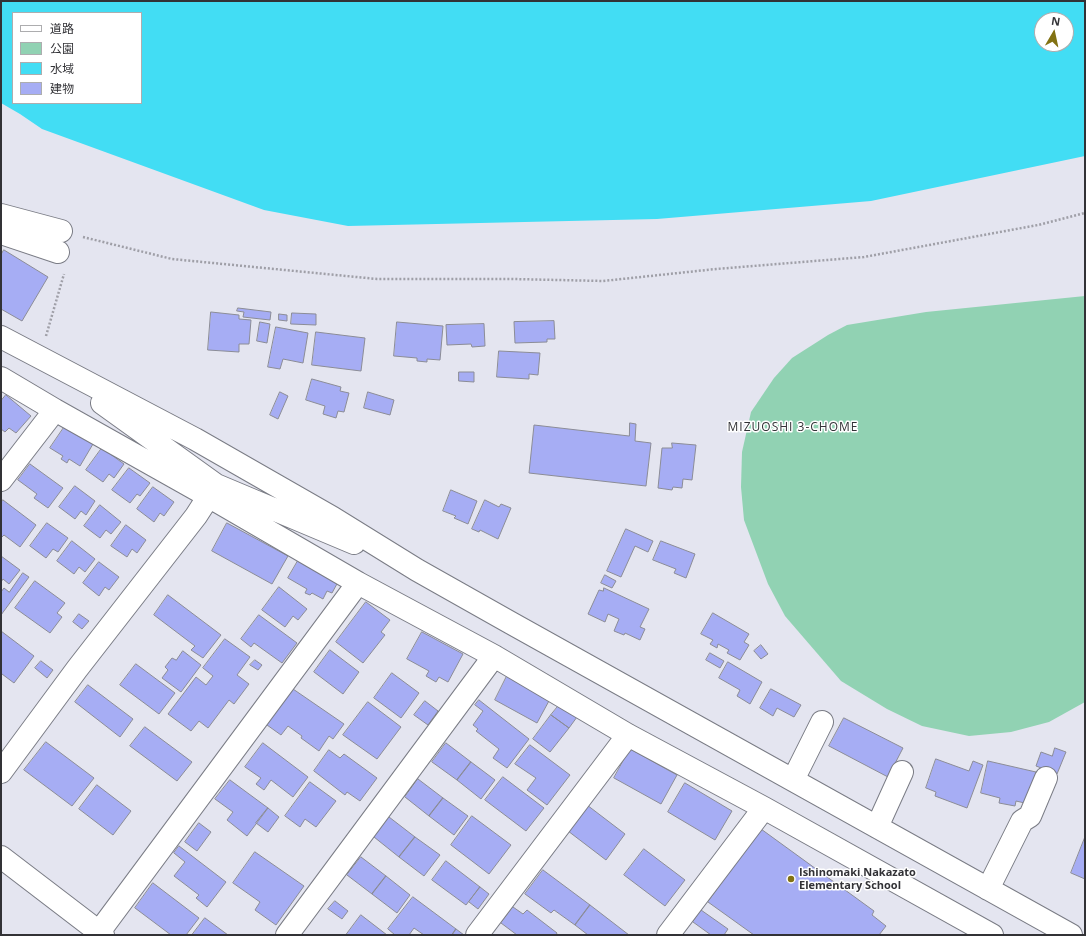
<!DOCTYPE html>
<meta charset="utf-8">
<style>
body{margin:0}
#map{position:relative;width:1086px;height:936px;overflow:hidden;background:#e4e5f0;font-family:"Open Sans","Noto Sans JP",sans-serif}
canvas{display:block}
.frame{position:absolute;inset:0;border:2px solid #323236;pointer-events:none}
.legend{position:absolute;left:12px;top:12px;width:130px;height:92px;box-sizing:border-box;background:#fff;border:1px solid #adadaf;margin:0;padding:5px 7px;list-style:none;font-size:12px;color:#323236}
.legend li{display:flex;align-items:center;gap:8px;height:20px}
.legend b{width:20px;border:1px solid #adadaf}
.north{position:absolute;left:1034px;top:12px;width:40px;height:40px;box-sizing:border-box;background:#fff;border:1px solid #adadaf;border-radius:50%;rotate:9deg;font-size:11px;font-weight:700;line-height:16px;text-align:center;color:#323236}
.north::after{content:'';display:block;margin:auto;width:14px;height:18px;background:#827213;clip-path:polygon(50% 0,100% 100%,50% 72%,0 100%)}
</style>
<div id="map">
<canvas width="1086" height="936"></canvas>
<div class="frame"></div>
<ul class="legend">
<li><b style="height:5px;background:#fff"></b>道路</li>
<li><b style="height:11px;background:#91d2b3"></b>公園</li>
<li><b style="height:11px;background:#42ddf4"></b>水域</li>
<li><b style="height:11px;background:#a6adf4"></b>建物</li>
</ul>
<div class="north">N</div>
</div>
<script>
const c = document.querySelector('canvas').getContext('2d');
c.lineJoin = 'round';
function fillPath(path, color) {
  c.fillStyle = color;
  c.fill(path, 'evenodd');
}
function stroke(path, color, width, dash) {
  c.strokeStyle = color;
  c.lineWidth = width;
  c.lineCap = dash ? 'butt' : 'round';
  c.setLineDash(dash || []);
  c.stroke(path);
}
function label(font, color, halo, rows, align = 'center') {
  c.font = font + ' "Open Sans",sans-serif';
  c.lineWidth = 3;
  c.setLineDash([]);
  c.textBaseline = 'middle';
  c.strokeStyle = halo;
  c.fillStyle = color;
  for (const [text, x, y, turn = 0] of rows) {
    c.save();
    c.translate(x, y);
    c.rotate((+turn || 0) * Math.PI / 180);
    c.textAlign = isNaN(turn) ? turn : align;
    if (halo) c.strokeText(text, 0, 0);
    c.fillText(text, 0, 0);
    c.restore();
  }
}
fillPath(new Path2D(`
 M 1085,296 L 1085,702 L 1049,722 L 1011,732 L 969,736 L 922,726 L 887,709 L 841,681 L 785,616 L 768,584 L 744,520 L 741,487 L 742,452 L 751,412 L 774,378 L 792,358 L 828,335 L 847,325 L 926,312 Z`), '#91d2b3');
fillPath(new Path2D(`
 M 1,1 L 1085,1 L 1085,156 L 871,201 L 657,219 L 348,226 L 264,210 L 42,129 L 20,114 L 1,103 ZM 13,13 L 141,13 L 141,103 L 13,103 ZM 1042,20 L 1066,20 L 1066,44 L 1042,44 Z`), '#42ddf4');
const building = new Path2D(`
 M 4,250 L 48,277 L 22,321 L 1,309 L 1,255 Z
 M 238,308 L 271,312 L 270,320 L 243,317 L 244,312 L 237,311 Z
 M 211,312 L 239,315 L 239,319 L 251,320 L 249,344 L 239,344 L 239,352 L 208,350 Z
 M 292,313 L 316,314 L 316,325 L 291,324 Z
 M 279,314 L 287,315 L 287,321 L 279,320 Z
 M 554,321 L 555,339 L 547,339 L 547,342 L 515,343 L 514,322 Z
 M 260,322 L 270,324 L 267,343 L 257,341 Z
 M 397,322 L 443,326 L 440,360 L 427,359 L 427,362 L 417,361 L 417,358 L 394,356 Z
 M 484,324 L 485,346 L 472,347 L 471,344 L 447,345 L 446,325 Z
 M 276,327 L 308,333 L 303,363 L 283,359 L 280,369 L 268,367 Z
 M 316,332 L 365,338 L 361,371 L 312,365 Z
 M 499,351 L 540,353 L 538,375 L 529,374 L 529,379 L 497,377 Z
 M 459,372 L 474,372 L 474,382 L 459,381 Z
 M 312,379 L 341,387 L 340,391 L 349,393 L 344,412 L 338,411 L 336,418 L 323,414 L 325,406 L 306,400 Z
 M 280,392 L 288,396 L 278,419 L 270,415 Z
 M 368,392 L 394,400 L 390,415 L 364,408 Z
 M 6,395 L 31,416 L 16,433 L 9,428 L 5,432 L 1,429 L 1,401 Z
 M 630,423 L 636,424 L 635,441 L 651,443 L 646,486 L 529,473 L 534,425 L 629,436 Z
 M 65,426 L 93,444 L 80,466 L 69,459 L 67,463 L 61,459 L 63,456 L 50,448 Z
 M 672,443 L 696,445 L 692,480 L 683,479 L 682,488 L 673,487 L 672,490 L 658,488 L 662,448 L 672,448 Z
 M 102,448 L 124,464 L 114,478 L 109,474 L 103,482 L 86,470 Z
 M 30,464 L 63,488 L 48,508 L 34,498 L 37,494 L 18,480 Z
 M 129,468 L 150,483 L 140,496 L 137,494 L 130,503 L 112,490 Z
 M 75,486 L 95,501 L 86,515 L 81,511 L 75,519 L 59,507 Z
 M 153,487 L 174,502 L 164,516 L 160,513 L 154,522 L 137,509 Z
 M 451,490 L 477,501 L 468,524 L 454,518 L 456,516 L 443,511 Z
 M 3,500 L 36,525 L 20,547 L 4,535 L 1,538 L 1,503 Z
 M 485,500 L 499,507 L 501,504 L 511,508 L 498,539 L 480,530 L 479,532 L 472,529 Z
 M 100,505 L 121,522 L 111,534 L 106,530 L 100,538 L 84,526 Z
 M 47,523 L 68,538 L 58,552 L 53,549 L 46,558 L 30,546 Z
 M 227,523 L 288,556 L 272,584 L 212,551 Z
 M 126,525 L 146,540 L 137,553 L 132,549 L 127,557 L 111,546 Z
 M 626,529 L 653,541 L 648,552 L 635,546 L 621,577 L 607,571 Z
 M 72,541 L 95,559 L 85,572 L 79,567 L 74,574 L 57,561 Z
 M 661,541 L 695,554 L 686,578 L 674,573 L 676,569 L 653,560 Z
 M 1,556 L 20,570 L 9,584 L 3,579 L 1,582 Z
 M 299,559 L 338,582 L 332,593 L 327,591 L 323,599 L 312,593 L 310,595 L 305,593 L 307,589 L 288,578 Z
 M 99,562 L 119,577 L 109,590 L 105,587 L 99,596 L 83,583 Z
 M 23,573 L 29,577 L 1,615 L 1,592 L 4,588 L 9,592 Z
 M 605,575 L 616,581 L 612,588 L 601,583 Z
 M 35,581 L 65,603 L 57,613 L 62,617 L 50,633 L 15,608 Z
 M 279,587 L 307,609 L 298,620 L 293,616 L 285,627 L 262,610 Z
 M 604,588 L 649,609 L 640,627 L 645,629 L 640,640 L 625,633 L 624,635 L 614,631 L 619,619 L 608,614 L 605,622 L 588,614 L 599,590 L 603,591 Z
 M 168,595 L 221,635 L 203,658 L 191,650 L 195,646 L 154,615 Z
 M 366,602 L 390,620 L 381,632 L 385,635 L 363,663 L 336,642 Z
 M 713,613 L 749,634 L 744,642 L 749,645 L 740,660 L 727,653 L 729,650 L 718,644 L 717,648 L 710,644 L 713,640 L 701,634 Z
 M 79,614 L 89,621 L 82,629 L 73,622 Z
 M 259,615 L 297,643 L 282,663 L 254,643 L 251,647 L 241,639 Z
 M 1,631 L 34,656 L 14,683 L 2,674 L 1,675 Z
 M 422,632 L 463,654 L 448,682 L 439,677 L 436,682 L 426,676 L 429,671 L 407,659 Z
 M 225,639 L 250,657 L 237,675 L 249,684 L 234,704 L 229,700 L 208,728 L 199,721 L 191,731 L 168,714 L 196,677 L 206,685 L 213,676 L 203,668 Z
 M 761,645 L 768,654 L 761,659 L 754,651 Z
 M 330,650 L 359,672 L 343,694 L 314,672 Z
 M 183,651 L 201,665 L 181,692 L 162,678 L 168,670 L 165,667 L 172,658 L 176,660 Z
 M 710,653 L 724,661 L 720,668 L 706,660 Z
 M 255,660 L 262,665 L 258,670 L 250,665 Z
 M 41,661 L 53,670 L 47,678 L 35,668 Z
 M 728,662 L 762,682 L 750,704 L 737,696 L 740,690 L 719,678 Z
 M 136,664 L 175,693 L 159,714 L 120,685 Z
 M 392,673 L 419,693 L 401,718 L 374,698 Z
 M 507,676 L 550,699 L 537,723 L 495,700 Z
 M 88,685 L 133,719 L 120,737 L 75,702 Z
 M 293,689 L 344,724 L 333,739 L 329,736 L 319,751 L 301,738 L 302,736 L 288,726 L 281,735 L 267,725 Z
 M 771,689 L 801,705 L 794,717 L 777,708 L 773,716 L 760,708 Z
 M 479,700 L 529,739 L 507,768 L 493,758 L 499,749 L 476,731 L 478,729 L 473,725 L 483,711 L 475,705 Z
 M 425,701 L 438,711 L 428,725 L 414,715 Z
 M 368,702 L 401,727 L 377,759 L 343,735 Z
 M 560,704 L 577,717 L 569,728 L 551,715 Z
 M 551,715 L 569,728 L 550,752 L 533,739 Z
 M 844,718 L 903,748 L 888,777 L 829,746 Z
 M 145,727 L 192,762 L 177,781 L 130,746 Z
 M 46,742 L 94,778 L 72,806 L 24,770 Z
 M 263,743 L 308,777 L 293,797 L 271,780 L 264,790 L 256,784 L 261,778 L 245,767 Z
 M 446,743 L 471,762 L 457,780 L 432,762 Z
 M 530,745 L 570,775 L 547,805 L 527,790 L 536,778 L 515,764 Z
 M 1055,748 L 1066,752 L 1057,774 L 1036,766 L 1041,752 L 1052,756 Z
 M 630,749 L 677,775 L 661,804 L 614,778 Z
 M 329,750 L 340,758 L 344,754 L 377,778 L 360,801 L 347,792 L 345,795 L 314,771 Z
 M 936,759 L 969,771 L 973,761 L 983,765 L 967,808 L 935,796 L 936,792 L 926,788 Z
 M 988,761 L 1036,772 L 1029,804 L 1016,801 L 1015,806 L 999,803 L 1000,798 L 981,793 Z
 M 471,762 L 495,780 L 481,799 L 457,780 Z
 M 503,777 L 544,808 L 526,831 L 485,800 Z
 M 418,779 L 443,798 L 429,816 L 405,797 Z
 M 230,780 L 268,808 L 247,836 L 227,820 L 233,812 L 215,799 Z
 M 310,782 L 336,801 L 316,827 L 305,819 L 300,827 L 285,816 Z
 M 685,783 L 732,811 L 715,840 L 668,812 Z
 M 97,785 L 131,811 L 113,835 L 79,809 Z
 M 443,798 L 468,816 L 454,835 L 429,816 Z
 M 587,805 L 625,834 L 606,860 L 568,831 Z
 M 268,808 L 279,817 L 268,832 L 256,823 Z
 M 472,816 L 511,845 L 489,874 L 451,845 Z
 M 389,817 L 415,837 L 399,857 L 374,837 Z
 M 199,823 L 211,832 L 197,851 L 185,842 Z
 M 761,829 L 874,911 L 872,915 L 886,926 L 879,935 L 754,935 L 708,902 Z
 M 415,837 L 440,855 L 424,876 L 399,857 Z
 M 1085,837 L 1085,879 L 1071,873 Z
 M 179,846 L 226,882 L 207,907 L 196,898 L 199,895 L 174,876 L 185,862 L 174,853 Z
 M 644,849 L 685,880 L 665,906 L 624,875 Z
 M 255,852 L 304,886 L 276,925 L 255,910 L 260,902 L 233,883 Z
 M 361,857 L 386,876 L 372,894 L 347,875 Z
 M 446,861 L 480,887 L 466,905 L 432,880 Z
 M 543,870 L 590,905 L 575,925 L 554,910 L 551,913 L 525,894 Z
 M 386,876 L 410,895 L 397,913 L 372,894 Z
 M 153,883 L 199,918 L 186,935 L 171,935 L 135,908 Z
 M 480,887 L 489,894 L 478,909 L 469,902 Z
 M 413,897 L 456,929 L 452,935 L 424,935 L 414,928 L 409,935 L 395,935 L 388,929 Z
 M 335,901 L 348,911 L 342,919 L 328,909 Z
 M 590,905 L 629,935 L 588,935 L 575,925 Z
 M 513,907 L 523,914 L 527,910 L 557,933 L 556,935 L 517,935 L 501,923 Z
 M 701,910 L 728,929 L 724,935 L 711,935 L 693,922 Z
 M 361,915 L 387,935 L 346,935 Z
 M 205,918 L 228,935 L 192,935 Z
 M 456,929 L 464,935 L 452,935 Z`);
fillPath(building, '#a6adf4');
stroke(building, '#8b8c96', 1);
const minor = new Path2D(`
 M 1,215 L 61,231
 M 1,233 L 58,252
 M 1,337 L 195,439 L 333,518 L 417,570 L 511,623 L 1071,935
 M 1,378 L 55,410 L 208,496 L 358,583 L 494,656 L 628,735 L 764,808 L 992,935
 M 102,403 L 216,485 L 354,543
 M 1,480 L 55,410
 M 1,772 L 77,669 L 196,516 L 216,485
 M 793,780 L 822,722
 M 877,827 L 902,772
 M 1,857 L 103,935
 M 988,889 L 1022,821 L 1030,816 L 1046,778
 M 99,932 L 358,583
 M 287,935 L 494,656
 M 477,935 L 628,735
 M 668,935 L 764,808`);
stroke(minor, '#7a7c85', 24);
stroke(new Path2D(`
 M 83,237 L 172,259 L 377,279 L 513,279 L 603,281 L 716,269 L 864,257 L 1038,225 L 1085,213
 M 46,336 L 64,274`), '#9f9fa7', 2.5, [2, 2]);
stroke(minor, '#fff', 22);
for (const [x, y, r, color] of [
 [791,879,4,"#827213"]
]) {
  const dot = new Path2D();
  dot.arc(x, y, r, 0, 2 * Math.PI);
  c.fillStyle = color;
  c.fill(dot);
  stroke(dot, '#fff', 1.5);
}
label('bold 11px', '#323236', '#fff', [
 ["Ishinomaki Nakazato",799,873],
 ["Elementary School",799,886]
], 'left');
c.letterSpacing = '1px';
label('12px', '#323236', '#fff', [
 ["MIZUOSHI 3-CHOME",793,428]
]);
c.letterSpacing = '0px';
</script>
